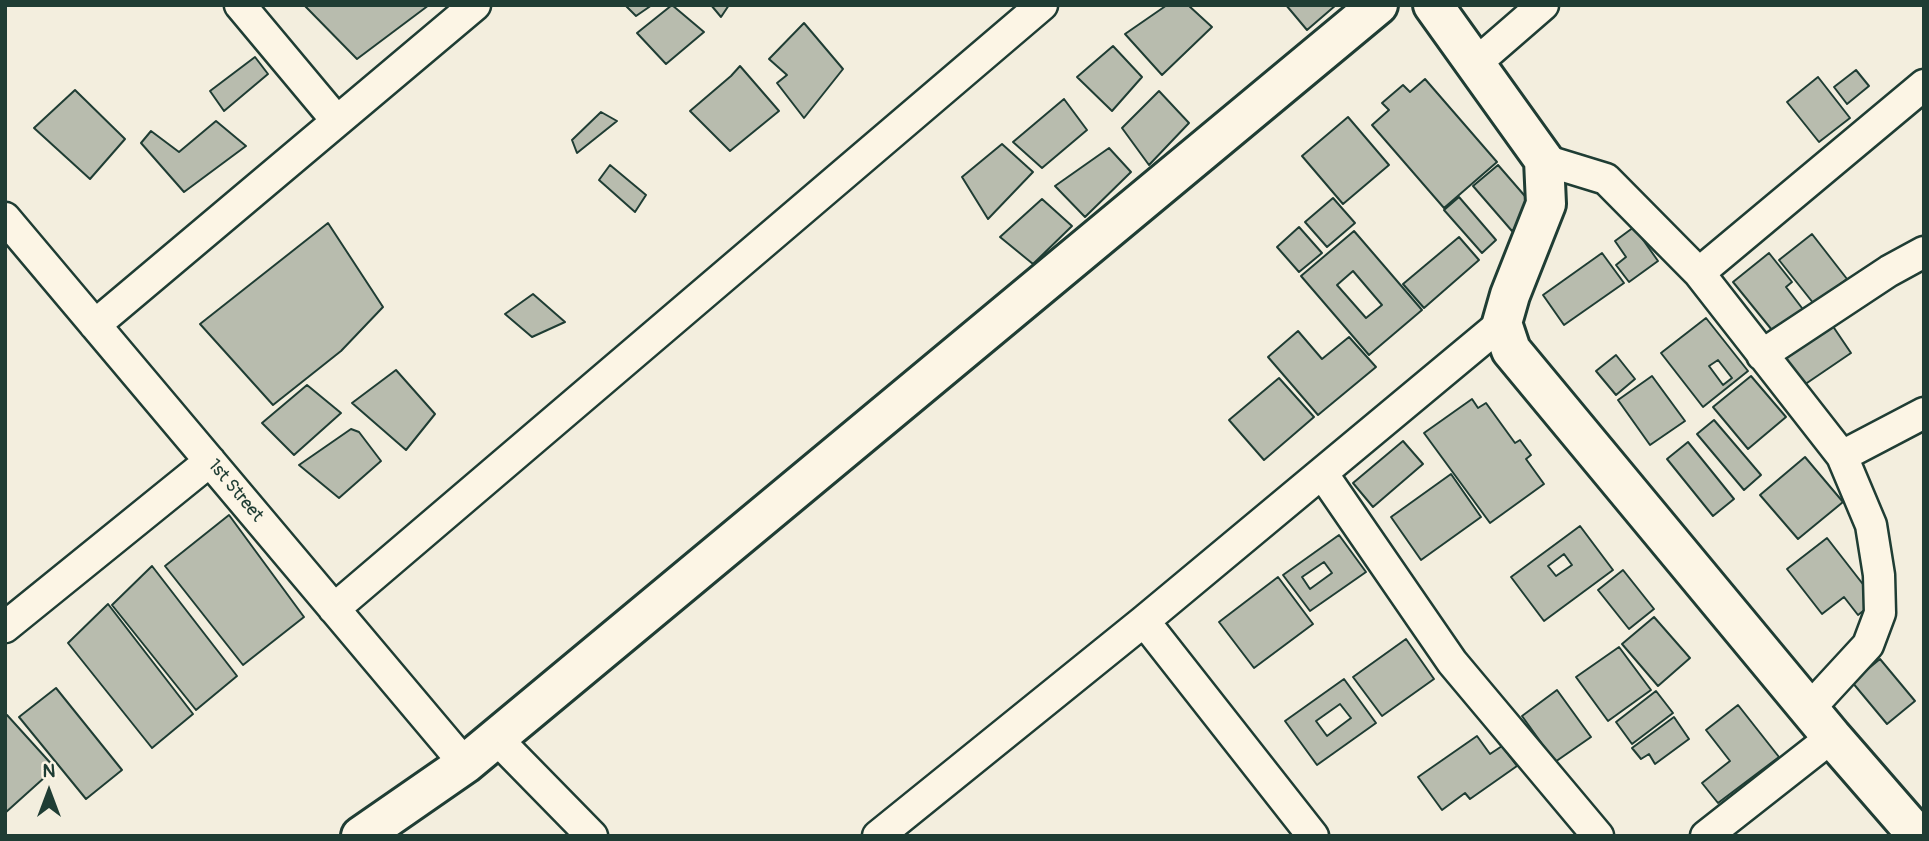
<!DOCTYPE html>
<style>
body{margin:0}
#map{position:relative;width:1929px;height:841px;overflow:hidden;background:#f3eede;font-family:Pangolin,sans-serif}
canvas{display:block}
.frame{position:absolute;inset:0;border:7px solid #1f3d34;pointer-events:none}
.north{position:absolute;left:14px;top:757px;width:70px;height:70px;-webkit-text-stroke:5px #fcf5e5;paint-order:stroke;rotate:0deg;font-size:19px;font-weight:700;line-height:28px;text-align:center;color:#1f3d34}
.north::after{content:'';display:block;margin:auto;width:24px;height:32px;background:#1f3d34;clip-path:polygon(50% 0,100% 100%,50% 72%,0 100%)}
</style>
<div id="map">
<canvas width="1929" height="841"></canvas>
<div class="frame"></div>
<div class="north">N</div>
</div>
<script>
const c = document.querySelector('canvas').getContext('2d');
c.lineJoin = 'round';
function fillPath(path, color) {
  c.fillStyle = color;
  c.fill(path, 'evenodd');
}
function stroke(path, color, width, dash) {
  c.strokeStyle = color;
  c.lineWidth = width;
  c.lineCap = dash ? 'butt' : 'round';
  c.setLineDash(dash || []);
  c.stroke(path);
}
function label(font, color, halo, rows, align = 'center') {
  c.font = font + ' Pangolin,sans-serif';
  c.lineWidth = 5;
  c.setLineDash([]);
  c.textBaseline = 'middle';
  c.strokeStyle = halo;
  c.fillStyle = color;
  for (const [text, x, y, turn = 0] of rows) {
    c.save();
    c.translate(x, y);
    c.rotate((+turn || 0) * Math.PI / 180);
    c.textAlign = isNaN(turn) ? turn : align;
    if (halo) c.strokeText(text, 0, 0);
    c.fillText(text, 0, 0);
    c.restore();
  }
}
const building = new Path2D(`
 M 304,5 L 429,5 L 357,59 Z
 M 625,5 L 652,5 L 636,16 Z
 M 672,5 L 704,32 L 666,64 L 637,33 Z
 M 711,5 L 729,5 L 721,17 Z
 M 1167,5 L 1188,5 L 1212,27 L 1162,75 L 1125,34 Z
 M 1286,5 L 1336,5 L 1307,30 Z
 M 804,23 L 843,69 L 804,118 L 777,83 L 787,75 L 769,59 Z
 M 1113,46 L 1142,77 L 1112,111 L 1077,77 Z
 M 255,57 L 268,74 L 224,111 L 210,91 Z
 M 740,66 L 779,111 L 730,151 L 690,111 L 731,76 Z
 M 1856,70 L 1869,86 L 1847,104 L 1834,87 Z
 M 1818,77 L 1850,118 L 1819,142 L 1787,102 Z
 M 1425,79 L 1497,162 L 1444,208 L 1372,125 L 1389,110 L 1382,103 L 1403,85 L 1410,92 Z
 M 75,90 L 125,139 L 90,179 L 34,128 Z
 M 1159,91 L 1189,123 L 1149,165 L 1122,128 Z
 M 1064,99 L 1087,130 L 1042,168 L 1013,142 Z
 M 601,112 L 617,121 L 577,153 L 572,140 Z
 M 1348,117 L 1389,165 L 1343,204 L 1302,156 Z
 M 216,121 L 246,146 L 184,192 L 141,143 L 151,131 L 179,152 Z
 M 1002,144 L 1033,172 L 988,219 L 962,177 Z
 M 1109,148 L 1131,172 L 1085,217 L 1055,186 Z
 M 610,165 L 646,195 L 635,212 L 599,180 Z
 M 1498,165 L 1537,210 L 1512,231 L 1473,186 Z
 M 1459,197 L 1496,240 L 1482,253 L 1444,210 Z
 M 1333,198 L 1355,223 L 1327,247 L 1305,222 Z
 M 1042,199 L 1072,226 L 1033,264 L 1000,237 Z
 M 328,223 L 383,307 L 341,351 L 273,405 L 200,324 Z
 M 1299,227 L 1322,253 L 1299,272 L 1277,247 Z
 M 1634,227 L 1658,261 L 1629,282 L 1616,265 L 1626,257 L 1615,241 Z
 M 1354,231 L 1422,310 L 1369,355 L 1301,276 ZM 1353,271 L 1382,305 L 1366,318 L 1337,285 Z
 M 1812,234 L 1847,279 L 1814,304 L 1779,260 Z
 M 1459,237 L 1479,260 L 1424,308 L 1403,284 Z
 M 1602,253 L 1624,283 L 1564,325 L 1543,295 Z
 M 1769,253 L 1792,282 L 1786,287 L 1805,312 L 1776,335 L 1733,282 Z
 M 533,294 L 565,322 L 532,337 L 505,314 Z
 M 1826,316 L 1851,353 L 1804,385 L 1778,348 Z
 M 1706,318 L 1748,371 L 1703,407 L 1661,353 ZM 1718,360 L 1732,378 L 1723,385 L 1709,366 Z
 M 1298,331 L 1322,359 L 1349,337 L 1376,367 L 1318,415 L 1268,357 Z
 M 1616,355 L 1635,379 L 1616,395 L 1596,371 Z
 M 396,370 L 435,414 L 406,450 L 352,403 Z
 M 1652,376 L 1685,421 L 1650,445 L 1618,400 Z
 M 1751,376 L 1786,417 L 1748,449 L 1713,407 Z
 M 1279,378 L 1314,417 L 1264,460 L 1229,420 Z
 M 307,385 L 341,413 L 294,455 L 262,423 Z
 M 1472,399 L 1478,408 L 1486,403 L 1515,443 L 1520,440 L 1531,455 L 1526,459 L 1544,484 L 1490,523 L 1424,433 Z
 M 1714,420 L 1761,475 L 1744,490 L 1697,434 Z
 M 351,429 L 359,432 L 381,461 L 339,498 L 299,465 Z
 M 1403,441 L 1423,464 L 1373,507 L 1353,483 Z
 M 1688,442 L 1734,499 L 1713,516 L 1667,459 Z
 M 1805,457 L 1843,502 L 1798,539 L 1760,495 Z
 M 1451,474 L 1481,517 L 1421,560 L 1391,517 Z
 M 229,515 L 304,617 L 243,665 L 165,566 Z
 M 1580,526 L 1613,570 L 1544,621 L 1511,577 ZM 1564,554 L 1572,565 L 1556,576 L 1548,566 Z
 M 1339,535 L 1366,572 L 1310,611 L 1283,575 ZM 1324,562 L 1332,573 L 1310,589 L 1302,577 Z
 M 1827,538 L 1876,601 L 1858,615 L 1844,597 L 1822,614 L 1787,569 Z
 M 152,566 L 237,676 L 196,710 L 112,605 Z
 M 1623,570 L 1654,609 L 1629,629 L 1598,590 Z
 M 1278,577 L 1313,624 L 1254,668 L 1219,622 Z
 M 108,604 L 193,714 L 152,748 L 68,643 Z
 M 1654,617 L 1690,658 L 1658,686 L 1622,644 Z
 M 1406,639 L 1434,679 L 1382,716 L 1353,677 Z
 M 1619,647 L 1651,690 L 1608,721 L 1576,677 Z
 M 1880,659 L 1915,701 L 1887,724 L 1852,682 Z
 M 1344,679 L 1376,723 L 1317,765 L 1285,721 ZM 1340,704 L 1351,718 L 1327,736 L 1316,721 Z
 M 56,688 L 122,770 L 86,799 L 19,717 Z
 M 1557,690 L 1591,737 L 1555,762 L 1522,716 Z
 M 1656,691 L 1673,713 L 1632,744 L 1616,722 Z
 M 1738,705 L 1779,757 L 1718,803 L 1702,783 L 1730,761 L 1706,730 Z
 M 7,715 L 55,768 L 5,813 L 5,716 Z
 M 1674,717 L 1689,739 L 1655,764 L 1649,754 L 1641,759 L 1632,748 Z
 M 1477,736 L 1490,754 L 1502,746 L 1517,766 L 1470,799 L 1465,793 L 1442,810 L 1418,777 Z`);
fillPath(building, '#b8bcae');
stroke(building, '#1f3d34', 2);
const street = new Path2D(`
 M 240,5 L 337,121
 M 1475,64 L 1543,5
 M 1544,160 L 1606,179 L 1699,273 L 1842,456 L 1871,525 L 1879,575 L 1880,613 L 1868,645 L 1809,709
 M 5,218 L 465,764
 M 1699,273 L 1924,85
 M 95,325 L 475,5
 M 1762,355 L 1889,271 L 1924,252
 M 1842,456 L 1924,413
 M 1322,473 L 1452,662 L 1598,836
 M 334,609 L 1042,5
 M 1144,621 L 1313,836
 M 5,627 L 210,461
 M 496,738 L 592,836
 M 878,836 L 1144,621 L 1502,323
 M 1706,836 L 1832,737`);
const secondary = new Path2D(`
 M 1433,5 L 1544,160 L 1546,204 L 1510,295 L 1502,323 L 1511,350 L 1832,737 L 1918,836
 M 361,836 L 465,764 L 1378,5`);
stroke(street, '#1f3d34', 35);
stroke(secondary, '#1f3d34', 44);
stroke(street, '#fcf5e5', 30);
stroke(secondary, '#fcf5e5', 38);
label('18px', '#1f3d34', '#fcf5e5', [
 ["1st Street",235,491,50]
]);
</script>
